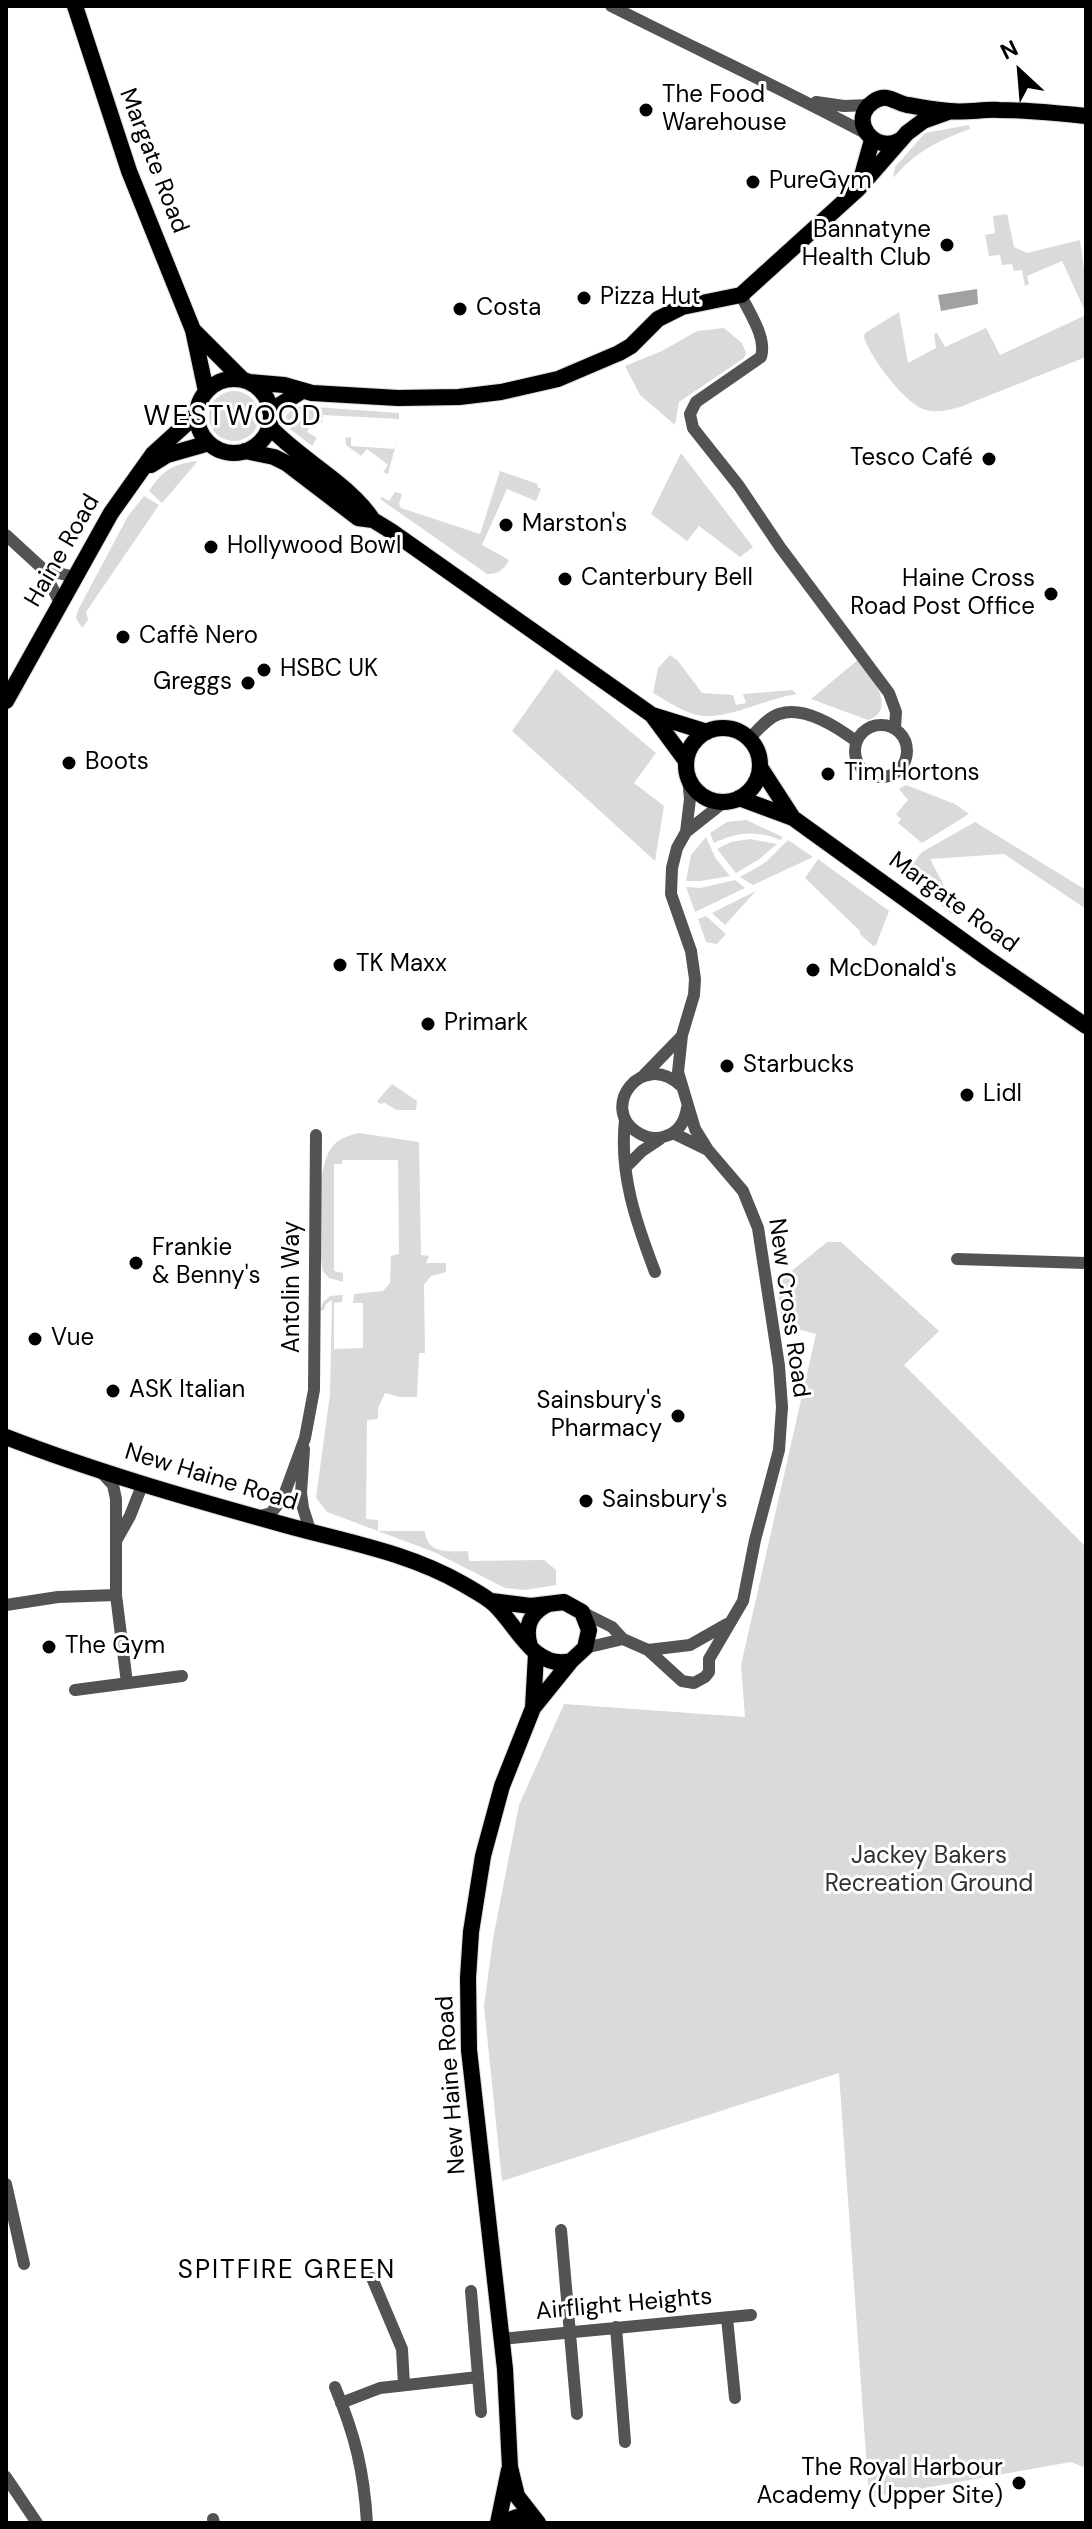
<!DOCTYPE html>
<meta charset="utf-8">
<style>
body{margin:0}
#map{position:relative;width:1092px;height:2529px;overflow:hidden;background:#fff;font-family:"DM Sans",sans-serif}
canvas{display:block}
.frame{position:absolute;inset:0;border:8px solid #000;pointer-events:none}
.north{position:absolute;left:980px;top:32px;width:80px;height:80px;-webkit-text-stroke:6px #fff;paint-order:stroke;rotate:334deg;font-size:22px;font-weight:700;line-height:32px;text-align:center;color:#000}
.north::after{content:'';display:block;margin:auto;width:28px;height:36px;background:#000;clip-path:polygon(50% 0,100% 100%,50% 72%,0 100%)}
</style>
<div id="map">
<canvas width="1092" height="2529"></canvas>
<div class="frame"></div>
<div class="north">N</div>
</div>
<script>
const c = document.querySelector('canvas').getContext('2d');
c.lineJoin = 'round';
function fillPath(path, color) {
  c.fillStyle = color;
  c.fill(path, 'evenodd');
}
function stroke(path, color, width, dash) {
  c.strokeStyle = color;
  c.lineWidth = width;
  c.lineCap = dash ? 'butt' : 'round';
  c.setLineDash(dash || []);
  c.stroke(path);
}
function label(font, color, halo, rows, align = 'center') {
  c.font = font + ' "DM Sans",sans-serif';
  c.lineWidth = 6;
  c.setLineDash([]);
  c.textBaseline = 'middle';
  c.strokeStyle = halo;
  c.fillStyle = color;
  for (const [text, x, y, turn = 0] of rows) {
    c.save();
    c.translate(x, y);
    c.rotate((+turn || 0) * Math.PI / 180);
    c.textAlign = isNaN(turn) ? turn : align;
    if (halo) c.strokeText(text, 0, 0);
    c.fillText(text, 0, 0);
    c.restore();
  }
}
fillPath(new Path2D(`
 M 969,125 L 970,129 C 937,141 917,151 893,178 L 895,167 L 925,133 Z
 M 1007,214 L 1014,247 L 1027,253 L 1080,240 L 1086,284 L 1086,313 L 1062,261 L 1027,276 L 1029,284 L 1025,286 L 1022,270 L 1014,271 L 1012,264 L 1002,265 L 1000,255 L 989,256 L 985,235 L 995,233 L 993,216 Z
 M 899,312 L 908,363 L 936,348 L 934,334 L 937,333 L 945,347 L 986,328 L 1000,355 L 1086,315 L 1086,357 L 960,407 C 948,410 935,414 923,409 C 904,402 869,356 864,337 L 865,333 Z
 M 724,328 L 742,343 L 746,353 L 744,358 L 679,402 L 675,425 L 640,395 L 625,366 L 662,351 L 697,331 Z
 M209 416a25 25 0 1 1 50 0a25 25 0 1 1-50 0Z
 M 301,406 L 399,413 L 399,419 L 323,415 L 322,423 L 312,421 L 307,432 L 317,438 L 312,446 L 376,495 L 290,429 L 286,416 L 292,409 Z
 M 351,437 L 351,446 L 395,449 L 397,440 L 388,474 L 383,472 L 388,465 L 367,449 L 361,456 L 346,445 L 345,438 Z
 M 681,453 L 753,547 L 740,557 L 699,526 L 687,541 L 651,514 Z
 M 198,461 L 162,503 L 149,491 C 163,470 173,464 198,461 Z
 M 500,471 L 538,484 L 537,487 L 541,489 L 536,501 L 507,489 L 482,545 L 509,560 C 504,570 498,574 487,574 L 380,499 L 382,497 L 389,501 L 395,492 L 402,494 L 399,504 L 401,508 L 480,534 Z
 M 144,496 L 159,505 L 86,612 L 88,620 L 82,628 L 76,618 L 78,610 L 128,516 Z
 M 670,655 L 678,661 L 702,693 L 733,695 L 736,705 L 746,703 L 743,694 L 792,690 L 797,694 C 768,698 731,718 704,716 C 687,715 667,701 653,693 L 658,668 Z
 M 859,659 C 870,675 899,710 868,720 L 811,699 Z
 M 556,669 L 656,753 L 634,783 L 664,806 L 655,861 L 512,731 Z
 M 906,785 L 955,804 L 969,814 L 922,843 L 898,823 L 901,819 L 896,814 L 908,800 L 899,789 Z
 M 746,820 L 783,837 L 780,840 C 757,830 737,832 714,843 L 710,833 L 727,822 Z
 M 975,822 L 1086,890 L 1086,909 L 1004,854 L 930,859 L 956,908 L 952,914 L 903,875 L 922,852 Z
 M 706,837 L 716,859 L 730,876 L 701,881 L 686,881 L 691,855 Z
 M 750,839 L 777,844 L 758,860 L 736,873 L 717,849 L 731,842 Z
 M 788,840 L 813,857 L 753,885 L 740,877 L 766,862 Z
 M 818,859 L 889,911 L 876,945 L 873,946 L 860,934 L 860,931 L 805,878 Z
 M 735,880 L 745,888 L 695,912 L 686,887 L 700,888 Z
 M 756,891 L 725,925 L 712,913 Z
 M 706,916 L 726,934 L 717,944 L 706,942 L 698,919 Z
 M 392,1084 L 417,1101 L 416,1110 L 396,1110 L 385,1103 L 380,1104 L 377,1101 Z
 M 359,1133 L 419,1142 L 421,1255 L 429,1256 L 426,1263 L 446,1263 L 446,1272 L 431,1276 L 424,1285 L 425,1353 L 419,1353 L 417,1397 L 400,1397 L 385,1393 L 378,1408 L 378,1419 L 367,1420 L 366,1519 L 378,1520 L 378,1531 L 425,1531 C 427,1555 449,1551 468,1551 L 469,1561 L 544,1560 L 556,1570 L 556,1585 L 525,1590 L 505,1588 L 434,1552 L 327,1512 L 316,1498 L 330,1394 L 332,1300 L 326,1304 L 324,1310 L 320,1311 L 323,1302 L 330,1296 L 343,1295 L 342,1302 L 334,1303 L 334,1349 L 363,1348 L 363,1303 L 353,1303 L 354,1294 L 383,1291 L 390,1283 L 391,1256 L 399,1254 L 398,1160 L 342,1160 L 342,1164 L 334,1164 L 334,1271 L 343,1273 L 343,1282 L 329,1278 L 323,1271 C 318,1245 315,1168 332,1147 C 338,1139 349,1135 359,1133 Z
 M 827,1242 L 841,1242 L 939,1331 L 904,1365 L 1086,1547 L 1086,2468 L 1071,2462 L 869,2498 L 839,2073 L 502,2181 L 484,2006 L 493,1939 L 519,1805 L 564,1704 L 745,1717 L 741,1665 L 816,1334 L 782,1325 L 777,1283 Z`), '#dadada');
fillPath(new Path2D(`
 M 977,289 L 978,304 L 941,311 L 938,295 Z`), '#a1a1a1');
const major = new Path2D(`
 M 75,6 L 129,171 L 193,330 L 206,391
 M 900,140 C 875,155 847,120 873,102 C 886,92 894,102 907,105 C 921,107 936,110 950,111 C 966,113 983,109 999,110 C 1028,110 1057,113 1086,116
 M 860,183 L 872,140
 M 193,330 L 242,379
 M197 416a37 37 0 1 1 74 0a37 37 0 1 1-74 0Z
 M 249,382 L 284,385 L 312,393 L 398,398 L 459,397 L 501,392 L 558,379 L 619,353 L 631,346 L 658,319 L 682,307 L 741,295 L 858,189 L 907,133 L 923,121 L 951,111
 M 270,411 L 302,391
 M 269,426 C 300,460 349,483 373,520
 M 245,451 L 274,457 L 286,463 L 358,518 L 373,520 L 391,531 L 652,715 L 707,732
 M 151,465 L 167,455 L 209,443
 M 6,701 L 111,513 L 153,454 L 197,414
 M 652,715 L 686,761
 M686 765a37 37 0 1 1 74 0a37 37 0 1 1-74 0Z
 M 760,767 L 793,818 L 987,958 L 1086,1026
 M 739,798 L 793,818
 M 6,1437 C 96,1472 191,1499 285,1525 C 346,1542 407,1552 463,1584 C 473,1590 485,1596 494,1604 C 517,1625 534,1671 571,1661
 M 491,1601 L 531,1606 L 564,1602 L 582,1612 L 589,1630 L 585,1648 L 571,1661 L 533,1708 L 502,1786 L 483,1856 L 471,1932 L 468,1978 L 469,2050 L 505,2369 L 510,2467 L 517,2496 L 538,2523
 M 530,1646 C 524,1627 530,1612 549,1604
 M 533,1708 L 536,1654
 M 498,2523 L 509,2470
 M 502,2523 L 517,2517 L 538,2523`);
stroke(major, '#dbdbdb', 18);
stroke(new Path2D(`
 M 611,6 C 696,49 783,89 867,134
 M 816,102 L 844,106 L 869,105
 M 741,295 C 749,313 767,337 761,357 L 696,402 L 690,414 L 693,428 L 739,486 L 780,547 L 889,693 L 896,712 L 895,728
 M 6,535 L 43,569 L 60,603
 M 43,569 L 74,577
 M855 751a26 26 0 1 1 52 0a26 26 0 1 1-52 0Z
 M 749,739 C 758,730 767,718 779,714 C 804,705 837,727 856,741
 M 686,832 L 690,799 L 688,778
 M 644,1075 L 681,1037
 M 681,1086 C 642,1049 599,1108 637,1132 C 646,1138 656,1140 666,1136 C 679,1132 685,1121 687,1108
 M 625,1120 C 619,1174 636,1222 655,1272
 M 673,1133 L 708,1150
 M 626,1167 L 642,1151 L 660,1139
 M 957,1259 L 1086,1263
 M 304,1449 L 301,1493 L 303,1508 L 311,1533
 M 101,1472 L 113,1485 L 116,1499 L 116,1595 L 127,1683
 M 257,1517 L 271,1513 L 283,1498 L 305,1438 L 314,1390 L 316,1135
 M 116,1541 L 130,1516 L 143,1483
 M 6,1605 L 58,1597 L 116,1595
 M 582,1612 L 612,1627 L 623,1639 L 648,1650 L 682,1681 L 694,1683 L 705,1677 L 709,1672 L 709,1659 L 743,1601 L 755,1540 L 779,1450 L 782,1407 L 779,1366 L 758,1228 L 743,1191 L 708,1150 L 695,1129 L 678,1072 L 682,1035 L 694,995 L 695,979 L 691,951 L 671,894 L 672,868 L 677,848 L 686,832 L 724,802
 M 585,1648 L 623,1639
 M 648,1650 L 690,1645 L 727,1624
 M 75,1690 L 182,1676
 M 6,2184 L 24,2264
 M 561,2230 L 577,2414
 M 372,2278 L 402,2349 L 404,2385
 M 471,2291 L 481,2412
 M 727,2318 L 735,2398
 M 616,2327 L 625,2442
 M 501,2339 L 751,2315
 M 335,2387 C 355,2435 364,2471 367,2523
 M 341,2403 L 380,2388 L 478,2377
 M 6,2477 L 37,2523
 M 213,2519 L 214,2523`), '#535353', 12);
stroke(major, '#000', 16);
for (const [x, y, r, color] of [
 [646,110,8,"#000"],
 [753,182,8,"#000"],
 [947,245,8,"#000"],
 [584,298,8,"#000"],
 [460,309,8,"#000"],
 [989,459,8,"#000"],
 [506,525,8,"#000"],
 [211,547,8,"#000"],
 [565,579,8,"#000"],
 [1051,594,8,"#000"],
 [123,637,8,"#000"],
 [264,670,8,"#000"],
 [248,683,8,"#000"],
 [69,763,8,"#000"],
 [828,774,8,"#000"],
 [340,965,8,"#000"],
 [813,970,8,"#000"],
 [428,1024,8,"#000"],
 [727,1066,8,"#000"],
 [967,1095,8,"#000"],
 [136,1263,8,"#000"],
 [35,1339,8,"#000"],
 [113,1391,8,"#000"],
 [678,1416,8,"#000"],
 [586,1501,8,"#000"],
 [49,1647,8,"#000"],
 [1019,2483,8,"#000"]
]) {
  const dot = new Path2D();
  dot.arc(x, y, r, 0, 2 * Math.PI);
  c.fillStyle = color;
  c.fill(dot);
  stroke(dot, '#fff', 3);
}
label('24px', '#000', '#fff', [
 ["The Food",662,96],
 ["Warehouse",662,124],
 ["PureGym",769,182],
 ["Bannatyne",931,231,"right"],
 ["Health Club",931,259,"right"],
 ["Pizza Hut",600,298],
 ["Costa",476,309],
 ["Tesco Café",973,459,"right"],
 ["Marston's",522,525],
 ["Hollywood Bowl",227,547],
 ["Canterbury Bell",581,579],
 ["Haine Cross",1035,580,"right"],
 ["Road Post Office",1035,608,"right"],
 ["Caffè Nero",139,637],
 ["HSBC UK",280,670],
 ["Greggs",232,683,"right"],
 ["Boots",85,763],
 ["Tim Hortons",844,774],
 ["TK Maxx",356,965],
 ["McDonald's",829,970],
 ["Primark",444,1024],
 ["Starbucks",743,1066],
 ["Lidl",983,1095],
 ["Frankie",152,1249],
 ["& Benny's",152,1277],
 ["Vue",51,1339],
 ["ASK Italian",129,1391],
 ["Sainsbury's",662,1402,"right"],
 ["Pharmacy",662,1430,"right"],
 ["Sainsbury's",602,1501],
 ["The Gym",65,1647],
 ["The Royal Harbour",1003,2469,"right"],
 ["Academy (Upper Site)",1003,2497,"right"]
], 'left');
label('24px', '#000', '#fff', [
 ["Margate Road",153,161,69],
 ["Haine Road",63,551,-60],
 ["Margate Road",953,903,36],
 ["Antolin Way",293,1287,-90],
 ["New Cross Road",788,1308,82],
 ["New Haine Road",211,1478,17],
 ["New Haine Road",452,2085,-94],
 ["Airflight Heights",624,2305,-5]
]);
label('24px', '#313131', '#fff', [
 ["Jackey Bakers",929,1857],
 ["Recreation Ground",929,1885]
]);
c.letterSpacing = '2px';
label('26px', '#000', '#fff', [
 ["SPITFIRE GREEN",287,2271]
]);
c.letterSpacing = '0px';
c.letterSpacing = '2px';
label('28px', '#000', '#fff', [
 ["WESTWOOD",233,418]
]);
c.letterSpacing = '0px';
</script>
